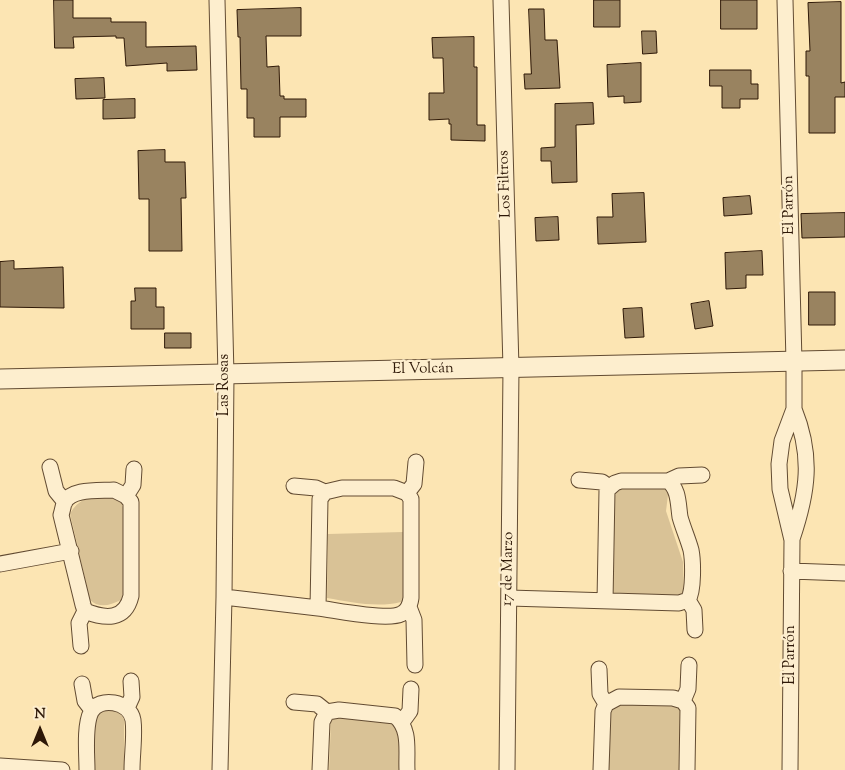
<!DOCTYPE html>
<meta charset="utf-8">
<style>
body{margin:0}
#map{position:relative;width:845px;height:770px;overflow:hidden;background:#fce5b3;font-family:"Sorts Mill Goudy",serif}
canvas{display:block}
.north{position:absolute;left:15px;top:705px;width:50px;height:50px;-webkit-text-stroke:4px #fdeece;paint-order:stroke;rotate:0deg;font-size:14px;font-weight:700;line-height:20px;text-align:center;color:#2e1807}
.north::after{content:'';display:block;margin:auto;width:18px;height:22px;background:#2e1807;clip-path:polygon(50% 0,100% 100%,50% 72%,0 100%)}
</style>
<div id="map">
<canvas width="845" height="770"></canvas>
<div class="north">N</div>
</div>
<script>
const c = document.querySelector('canvas').getContext('2d');
c.lineJoin = 'round';
function fillPath(path, color) {
  c.fillStyle = color;
  c.fill(path, 'evenodd');
}
function stroke(path, color, width, dash) {
  c.strokeStyle = color;
  c.lineWidth = width;
  c.lineCap = dash ? 'butt' : 'round';
  c.setLineDash(dash || []);
  c.stroke(path);
}
function label(font, color, halo, rows, align = 'center') {
  c.font = font + ' "Sorts Mill Goudy",serif';
  c.lineWidth = 4.5;
  c.setLineDash([]);
  c.textBaseline = 'middle';
  c.strokeStyle = halo;
  c.fillStyle = color;
  for (const [text, x, y, turn = 0] of rows) {
    c.save();
    c.translate(x, y);
    c.rotate((+turn || 0) * Math.PI / 180);
    c.textAlign = isNaN(turn) ? turn : align;
    if (halo) c.strokeText(text, 0, 0);
    c.fillText(text, 0, 0);
    c.restore();
  }
}
fillPath(new Path2D(`
 M 614,487 L 669,487 L 666,511 L 683,562 L 684,599 L 613,598 Z
 M 114,497 L 120,500 L 123,507 L 124,591 L 121,600 C 110,605 100,609 90,600 L 70,514 C 80,495 95,497 114,497 Z
 M 403,532 L 405,596 L 401,602 C 377,608 350,602 327,598 L 328,534 Z
 M 611,699 L 680,701 L 681,770 L 608,770 Z
 M 107,708 L 117,709 L 124,719 L 124,770 L 92,770 L 93,718 Z
 M 337,714 L 394,719 L 399,730 L 399,770 L 329,770 L 331,722 Z`), '#d9c296');
const building = new Path2D(`
 M 54,0 L 73,0 L 73,18 L 111,18 L 111,22 L 146,22 L 146,47 L 196,46 L 197,70 L 167,71 L 167,63 L 126,66 L 124,38 L 116,38 L 116,36 L 73,37 L 74,48 L 55,48 Z
 M 594,0 L 620,0 L 620,27 L 594,27 Z
 M 721,0 L 757,0 L 757,29 L 721,29 Z
 M 841,2 L 841,83 L 845,82 L 845,97 L 835,97 L 835,133 L 809,133 L 809,76 L 806,76 L 806,51 L 810,51 L 808,3 Z
 M 301,8 L 301,36 L 266,36 L 267,67 L 279,66 L 280,96 L 284,96 L 284,99 L 306,99 L 306,117 L 280,117 L 280,137 L 254,137 L 254,118 L 247,118 L 247,89 L 241,89 L 240,37 L 238,37 L 237,10 Z
 M 529,9 L 544,9 L 545,40 L 557,40 L 560,88 L 525,89 L 524,74 L 531,74 Z
 M 642,31 L 656,31 L 657,53 L 643,54 Z
 M 474,37 L 474,67 L 477,67 L 477,125 L 485,125 L 485,141 L 451,140 L 451,124 L 449,124 L 449,119 L 429,120 L 429,93 L 444,93 L 443,58 L 433,58 L 432,38 Z
 M 641,63 L 641,102 L 624,103 L 624,96 L 608,97 L 607,65 Z
 M 710,70 L 751,70 L 751,84 L 758,84 L 758,99 L 740,99 L 740,108 L 722,108 L 722,86 L 710,86 Z
 M 104,78 L 105,98 L 76,99 L 75,79 Z
 M 135,99 L 135,118 L 103,119 L 103,100 Z
 M 593,103 L 594,124 L 576,125 L 577,182 L 552,183 L 551,161 L 541,161 L 541,148 L 555,147 L 555,104 Z
 M 165,150 L 165,162 L 185,162 L 186,198 L 181,198 L 182,251 L 149,251 L 149,199 L 139,199 L 138,151 Z
 M 644,193 L 646,242 L 598,244 L 597,217 L 613,217 L 612,194 Z
 M 750,196 L 752,214 L 724,216 L 723,198 Z
 M 845,213 L 845,237 L 802,238 L 801,214 Z
 M 558,217 L 559,240 L 536,241 L 535,218 Z
 M 762,251 L 763,275 L 746,275 L 746,288 L 726,289 L 725,253 Z
 M 14,261 L 14,269 L 63,267 L 64,308 L 0,307 L 0,262 Z
 M 135,288 L 156,288 L 156,307 L 164,307 L 164,329 L 131,329 L 131,301 L 135,301 Z
 M 809,292 L 835,292 L 835,325 L 809,325 Z
 M 709,301 L 713,326 L 695,329 L 691,304 Z
 M 642,308 L 644,337 L 625,338 L 623,309 Z
 M 165,333 L 191,333 L 191,348 L 165,348 Z`);
fillPath(building, '#998360');
stroke(building, '#2e1807', 1);
const minor = new Path2D(`
 M 217,0 L 226,375 L 224,597 L 220,770
 M 501,0 L 511,368 L 507,770
 M 785,0 L 794,362 L 794,409 L 782,441 L 779,464 L 780,489 L 792,540 L 790,770
 M 50,467 L 56,491 L 65,502
 M 579,480 L 602,482 L 609,487
 M 668,481 L 679,476 L 702,475
 M 294,486 L 316,488 L 325,492
 M 342,488 L 394,488 L 407,493 L 411,499 L 411,598 C 410,605 408,611 401,614 C 388,621 335,610 318,608 L 320,499 L 325,492 Z
 M 114,490 L 126,496 L 131,502 L 131,596 C 125,621 105,619 85,611 L 83,605 L 61,515 C 62,512 63,507 64,503 C 71,488 99,491 114,490 Z
 M 407,493 L 414,484 L 416,462
 M 126,496 L 133,485 L 134,469
 M 792,539 C 808,492 813,456 794,409
 M 0,564 L 71,551
 M 791,571 L 845,573
 M 224,597 L 318,608
 M 509,598 C 566,600 622,601 679,603 L 688,600 C 694,591 693,560 691,550 C 688,539 683,528 680,517 C 678,504 679,489 668,481 L 621,481 L 615,483 L 607,490 L 605,601
 M 688,600 L 694,610 L 695,630
 M 409,607 L 414,620 L 415,665
 M 81,646 L 79,623 L 85,611
 M 599,669 L 600,694 L 606,704
 M 82,684 L 85,701 L 92,710
 M 683,701 L 688,689 L 689,665
 M 294,702 L 317,704 L 327,712
 M 127,708 L 132,697 L 131,681
 M 402,722 L 410,711 L 411,689
 M 0,766 L 62,770
 M 87,770 C 87,755 84,726 91,712 C 99,696 130,701 133,720 C 135,735 132,754 132,770
 M 320,770 L 322,722 L 327,712 L 339,710 L 395,716 C 411,729 406,751 407,770
 M 601,770 L 603,711 L 606,704 L 619,697 L 673,698 L 683,701 L 688,708 L 687,770`);
const tertiary = new Path2D(`
 M 0,379 L 845,360`);
stroke(minor, '#624b32', 17);
stroke(tertiary, '#624b32', 21);
stroke(minor, '#fdeece', 15);
stroke(tertiary, '#fdeece', 19);
label('15px', '#2e1807', '#fdeece', [
 ["Los Filtros",506,184,-92],
 ["El Parrón",790,205,-91],
 ["El Volcán",423,370,-1],
 ["Las Rosas",225,385,-90],
 ["17 de Marzo",509,569,-89],
 ["El Parrón",791,655,-90]
]);
</script>
